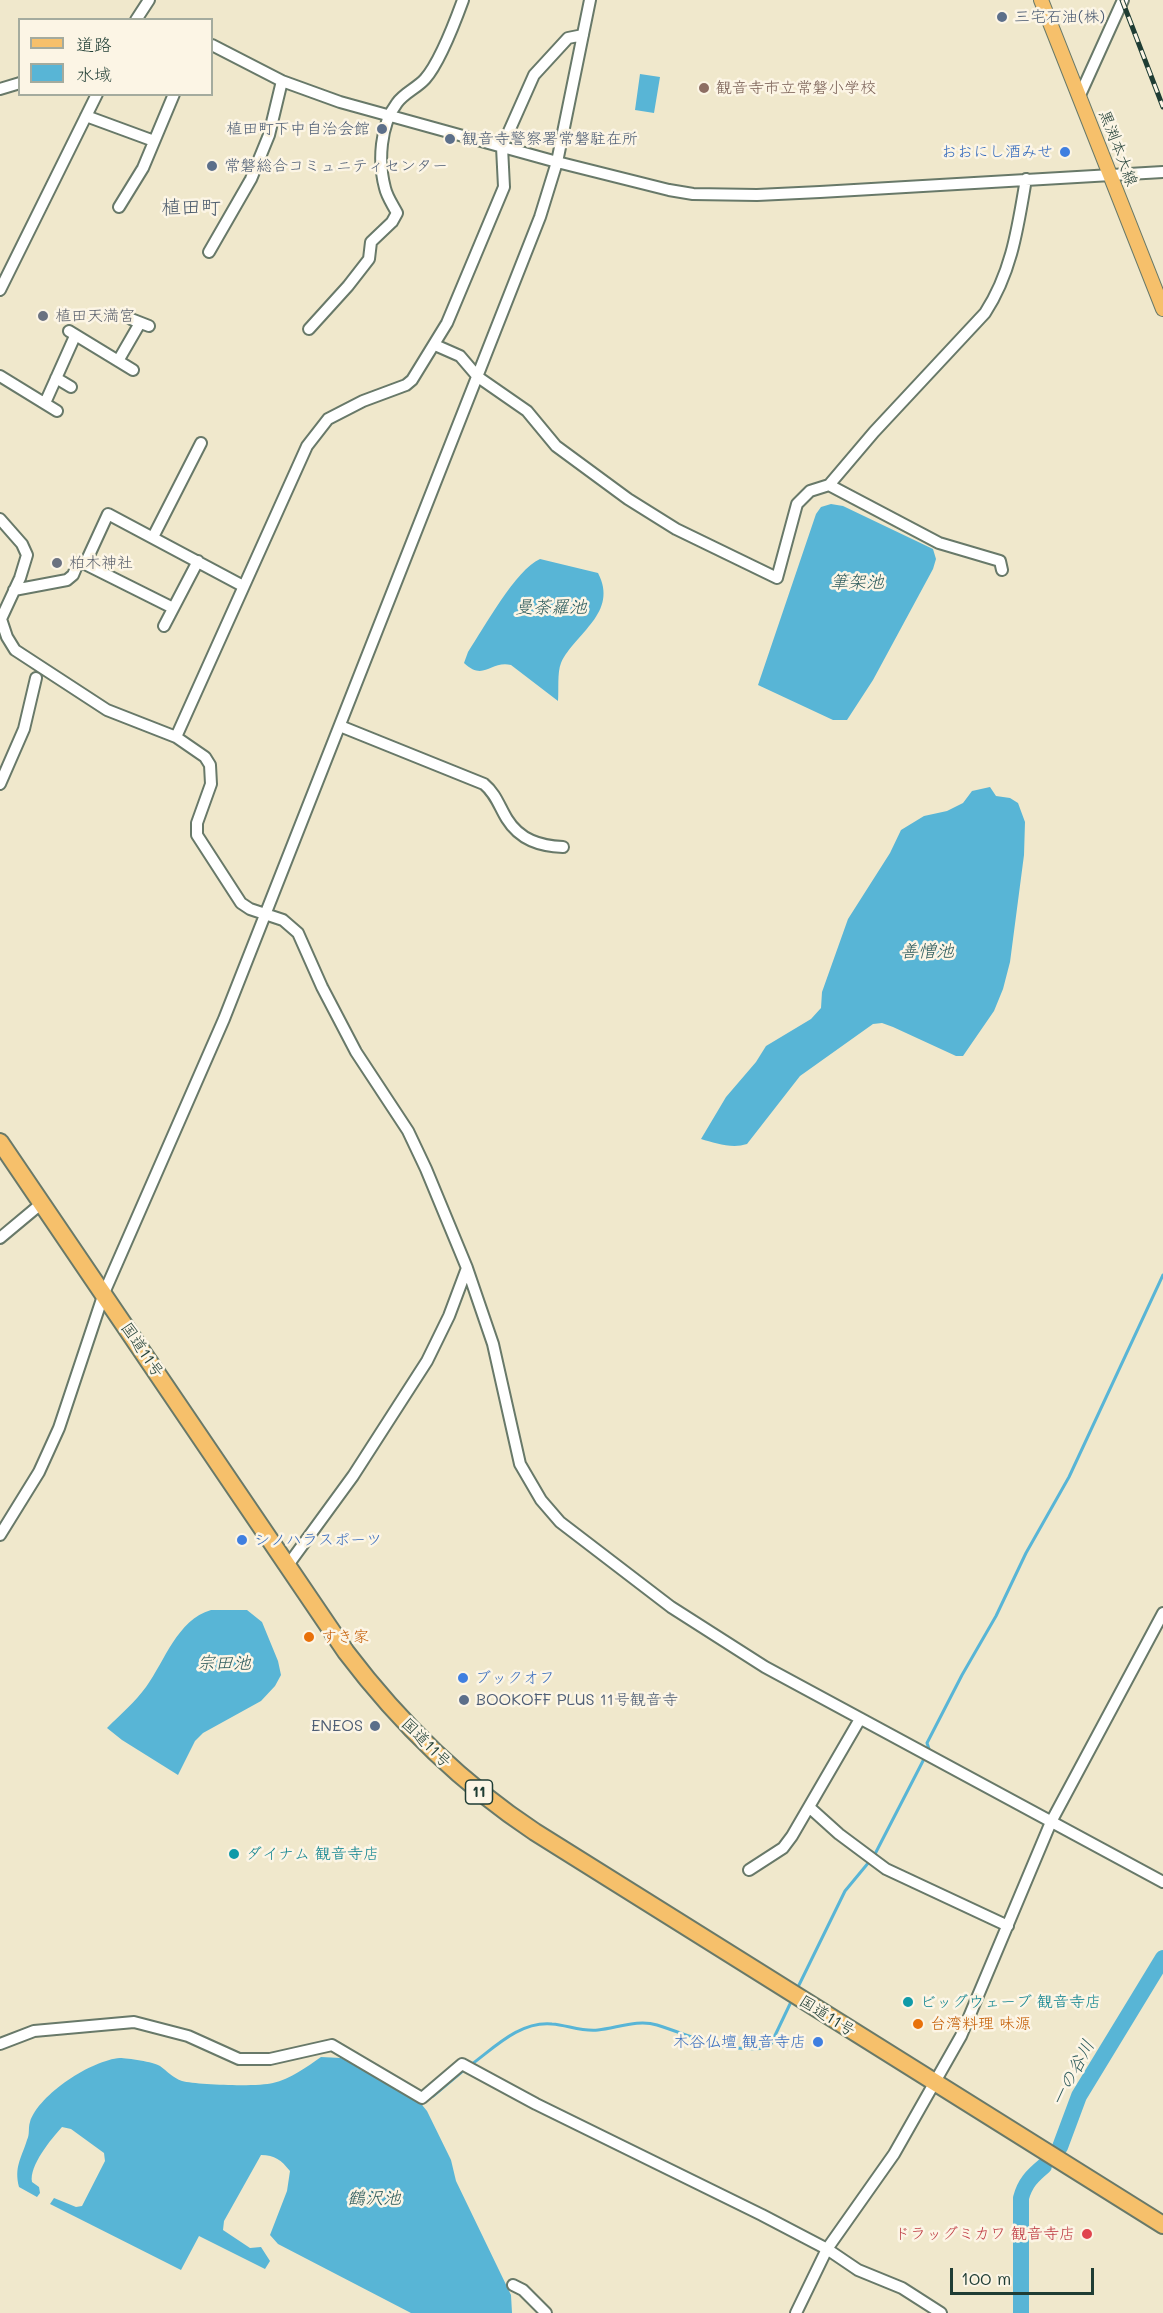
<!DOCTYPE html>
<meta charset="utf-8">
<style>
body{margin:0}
#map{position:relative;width:1163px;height:2313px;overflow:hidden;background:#f0e8cc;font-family:Mali,"Klee One",sans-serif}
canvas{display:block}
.legend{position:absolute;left:18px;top:18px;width:195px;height:78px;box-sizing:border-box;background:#fcf5e5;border:2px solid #a4ab9e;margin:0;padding:8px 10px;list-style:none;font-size:18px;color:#1f3d34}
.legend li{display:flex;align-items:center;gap:12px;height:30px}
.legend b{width:30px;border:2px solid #a4ab9e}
.scale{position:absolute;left:950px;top:2268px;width:144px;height:27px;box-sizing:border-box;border:3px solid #1f3d34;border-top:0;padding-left:8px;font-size:18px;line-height:21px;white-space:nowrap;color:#1f3d34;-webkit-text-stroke:4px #fcf5e5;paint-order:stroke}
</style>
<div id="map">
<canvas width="1163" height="2313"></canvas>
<ul class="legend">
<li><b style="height:8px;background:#f6c06b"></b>道路</li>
<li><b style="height:16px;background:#58b5d6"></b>水域</li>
</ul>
<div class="scale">100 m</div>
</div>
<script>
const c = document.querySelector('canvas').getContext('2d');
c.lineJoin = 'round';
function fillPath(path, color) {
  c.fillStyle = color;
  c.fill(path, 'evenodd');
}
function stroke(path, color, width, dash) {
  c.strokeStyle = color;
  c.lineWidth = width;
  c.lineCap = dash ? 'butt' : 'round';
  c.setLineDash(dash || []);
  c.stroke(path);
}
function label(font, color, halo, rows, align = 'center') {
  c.font = font + ' Mali,"Klee One",sans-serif';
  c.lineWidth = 5;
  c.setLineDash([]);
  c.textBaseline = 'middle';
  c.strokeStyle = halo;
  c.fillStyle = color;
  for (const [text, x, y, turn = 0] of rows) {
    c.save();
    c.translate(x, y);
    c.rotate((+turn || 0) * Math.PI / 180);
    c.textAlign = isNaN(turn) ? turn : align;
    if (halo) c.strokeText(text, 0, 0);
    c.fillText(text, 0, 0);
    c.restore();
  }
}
fillPath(new Path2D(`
 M 640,74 L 660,77 L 654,113 L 635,110 Z
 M 831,504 L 843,506 L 933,549 L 936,559 L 933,569 L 873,680 L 847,720 L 833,720 L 758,685 L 816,514 L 821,507 Z
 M 540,559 L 598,573 C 619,613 575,633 561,663 C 557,673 559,690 558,701 L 511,665 C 491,660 484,682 464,663 L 468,652 C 484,628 516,569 540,559 Z
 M 990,787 L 996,796 L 1010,798 L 1018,803 L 1025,822 L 1024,855 L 1010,962 L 1003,989 L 994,1011 L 963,1056 L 956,1056 L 893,1027 L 882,1023 L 873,1024 L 800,1076 L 747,1144 C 732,1149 715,1143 701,1139 L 726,1097 L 756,1062 L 766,1046 L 811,1019 L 821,1008 L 822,992 L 848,919 L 890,853 L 901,830 L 924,816 L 947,811 L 963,803 L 972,791 Z
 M 211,1610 L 247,1610 L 262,1622 L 278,1661 L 281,1675 L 275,1686 L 261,1701 L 203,1733 L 195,1741 L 178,1775 L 122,1740 L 107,1728 C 120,1715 135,1702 146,1687 C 165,1661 177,1620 211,1610 Z
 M 321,2057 L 341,2058 L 418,2100 L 427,2111 L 451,2160 L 456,2181 L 511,2295 L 512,2313 L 411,2313 L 278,2244 L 270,2235 L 287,2191 L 290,2171 C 281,2160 275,2155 261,2155 L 224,2221 L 223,2230 L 250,2248 L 261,2247 L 270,2261 L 265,2269 L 199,2236 L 181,2270 L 50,2204 L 54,2198 L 76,2207 L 82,2206 L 105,2161 L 104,2153 L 71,2129 L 62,2127 C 51,2139 29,2166 32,2182 L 39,2187 L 40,2193 L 37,2197 L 19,2187 C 14,2167 21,2159 27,2140 C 30,2134 28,2128 30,2122 C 39,2094 92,2060 120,2058 C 127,2058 154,2062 160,2066 C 167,2071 173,2078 182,2081 C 198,2085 258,2087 273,2083 C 290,2079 307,2067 321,2057 Z`), '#58b5d6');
stroke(new Path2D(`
 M 929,1749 L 927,1743 L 962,1675 L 996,1616 L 1026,1553 L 1069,1477 L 1163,1275
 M 875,1854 L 925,1757
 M 799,1985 L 845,1891 L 869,1862
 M 472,2064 C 495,2047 520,2021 552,2024 C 567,2025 582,2032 598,2030 C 617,2028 638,2019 657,2025 C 701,2039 719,2052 769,2048 L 790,2004
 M 433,2096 L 464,2070`), '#58b5d6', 3);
stroke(new Path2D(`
 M 1060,2147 L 1079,2096 L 1163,1958
 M 1021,2313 L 1021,2198 C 1025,2183 1032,2176 1044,2166`), '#58b5d6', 16);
const minor = new Path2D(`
 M 136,20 L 149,0
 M 212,45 L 282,81 L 340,102 L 557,162 L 669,190 L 693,194 L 757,195 L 820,192 L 1163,172
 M 0,89 L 20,83
 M 1080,95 L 1123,0
 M 86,116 L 154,141
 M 119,207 L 143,168 L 174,94
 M 209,252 L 251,179 L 269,135 L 282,81
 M 0,290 L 97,94
 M 131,319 L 149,326
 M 309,329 L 348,286 L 369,259 L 371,242 L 392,222 L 397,213 C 393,205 387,197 385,188 C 378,162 380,125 397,103 C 404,93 417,88 425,79 C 440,62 455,22 463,0
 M 69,331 L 133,370
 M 435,345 L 460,356 L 478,377 L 527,411 L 556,446 L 628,499 L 676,529 L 777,578 L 797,504 L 810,491 L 829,485 L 874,432 L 985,313 C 1012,272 1018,226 1026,179
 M 118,361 L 140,323
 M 0,376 L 57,411
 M 56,378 L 71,387
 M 45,403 L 75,336
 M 829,485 L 939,543 L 1000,561 L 1002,570
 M 0,519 L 22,544 L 27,555 L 20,578 L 1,619 L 7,637 L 15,650 L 107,710 L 176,737 L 205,757 L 210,765 L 211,784 L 197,823 L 197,835 L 241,903 L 250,909 L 283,920 L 298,933 L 322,987 L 356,1052 L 408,1131 L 426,1169 L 467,1268 L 493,1344 L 520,1464 L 541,1500 L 560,1522 L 671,1607 L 765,1667 L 1163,1882
 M 153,537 L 201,443
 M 14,590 L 67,580 L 73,575 L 78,563 L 85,564
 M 173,608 L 85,564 L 108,514 L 243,586
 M 164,626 L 198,561
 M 340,726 L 484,784 C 496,794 499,806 507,819 C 520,840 540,846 563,847
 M 176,737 L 307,446 L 328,419 L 363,401 L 406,385 L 412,380 L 447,323 L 504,187 L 502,147 L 534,75 L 568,38 L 583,35
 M 0,784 L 24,729 L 36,678
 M 0,1238 L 42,1203
 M 0,1535 L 39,1472 L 59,1428 L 104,1293 L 224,1019 L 540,217 L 557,162 L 590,0
 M 288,1565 L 353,1476 L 427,1361 L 449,1316 L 467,1268
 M 809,1807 L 839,1834 L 886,1869 L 1008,1926
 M 749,1870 L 783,1848 L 792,1836 L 860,1719
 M 0,2044 L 34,2031 L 134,2022 L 188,2036 L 239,2059 L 270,2059 L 332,2045 L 422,2098 L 462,2064 L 536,2104 L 762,2215 L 827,2249 L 858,2270 L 902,2288 L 941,2313
 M 513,2285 L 523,2290 L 546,2313
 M 796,2313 L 827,2249 L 894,2154 L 961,2036 L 1051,1822 L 1163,1613`);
const major = new Path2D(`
 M 1041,0 L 1163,309`);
const highway = new Path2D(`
 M 0,1142 L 346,1652 C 399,1722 461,1783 535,1832 L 1163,2225`);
stroke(minor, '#687969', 14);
stroke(major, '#687969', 16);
stroke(highway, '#687969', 20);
stroke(minor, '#fff', 10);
stroke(major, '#f6c06b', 14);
stroke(highway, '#f6c06b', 16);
const rail = new Path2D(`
 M 1122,0 L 1163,107`);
stroke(rail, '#1f3d34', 5);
stroke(rail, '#fcf5e5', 3, [9]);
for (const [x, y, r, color] of [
 [1002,17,6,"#5c6f8a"],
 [704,88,6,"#8d6e63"],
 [382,129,6,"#5c6f8a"],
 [450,139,6,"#5c6f8a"],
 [1065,152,6,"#3f7fe0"],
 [212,166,6,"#5c6f8a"],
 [43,316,6,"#6b7280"],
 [57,563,6,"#6b7280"],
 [242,1540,6,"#3f7fe0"],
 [309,1637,6,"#e8710a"],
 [463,1678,6,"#3f7fe0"],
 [464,1700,6,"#5c6f8a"],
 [375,1726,6,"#5c6f8a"],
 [234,1854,6,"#0f9aa8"],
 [908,2002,6,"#0f9aa8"],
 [918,2024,6,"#e8710a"],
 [818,2042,6,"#3f7fe0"],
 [1087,2234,6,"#e0444e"]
]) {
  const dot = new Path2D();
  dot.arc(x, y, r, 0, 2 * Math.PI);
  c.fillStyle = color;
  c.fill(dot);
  stroke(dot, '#fcf5e5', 2);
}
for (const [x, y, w] of [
 [479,1792,27]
]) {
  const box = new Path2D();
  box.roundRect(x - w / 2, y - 12, w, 24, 4.5);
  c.fillStyle = '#fcf5e5';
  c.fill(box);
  stroke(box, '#1f3d34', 1.5);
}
label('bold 15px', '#1f3d34', null, [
 ["11",479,1792]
]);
label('16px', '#4e5e75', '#fcf5e5', [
 ["三宅石油(株)",1014,17],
 ["植田町下中自治会館",370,129,"right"],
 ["観音寺警察署常磐駐在所",462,139],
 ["常磐総合コミュニティセンター",224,166],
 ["BOOKOFF PLUS 11号観音寺",476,1700],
 ["ENEOS",363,1726,"right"]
], 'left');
label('16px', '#785e54', '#fcf5e5', [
 ["観音寺市立常磐小学校",716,88]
], 'left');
label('16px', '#1f3d34', '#fcf5e5', [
 ["黒渕本大線",1118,148,69],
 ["国道11号",142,1350,56],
 ["国道11号",426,1743,45],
 ["国道11号",827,2016,32]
]);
label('16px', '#366cbe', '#fcf5e5', [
 ["おおにし酒みせ",1053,152],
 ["シノハラスポーツ",254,1540,"left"],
 ["ブックオフ",475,1678,"left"],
 ["木谷仏壇 観音寺店",806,2042]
], 'right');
label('16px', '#5b616d', '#fcf5e5', [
 ["植田天満宮",55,316],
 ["柏木神社",69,563]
], 'left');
label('16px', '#c56008', '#fcf5e5', [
 ["すき家",321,1637],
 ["台湾料理 味源",930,2024]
], 'left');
label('16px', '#0d838f', '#fcf5e5', [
 ["ダイナム 観音寺店",246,1854],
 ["ビッグウェーブ 観音寺店",920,2002]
], 'left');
label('16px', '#be3a42', '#fcf5e5', [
 ["ドラッグミカワ 観音寺店",1075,2234]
], 'right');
label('italic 18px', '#2d5b5c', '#fcf5e5', [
 ["筆架池",857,582],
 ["曼荼羅池",551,607],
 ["善憎池",927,951],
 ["宗田池",224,1663],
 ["一の谷川",1073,2073,-62],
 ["鶴沢池",374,2198]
]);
label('20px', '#4f5e6f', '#fcf5e5', [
 ["植田町",191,208]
]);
</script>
